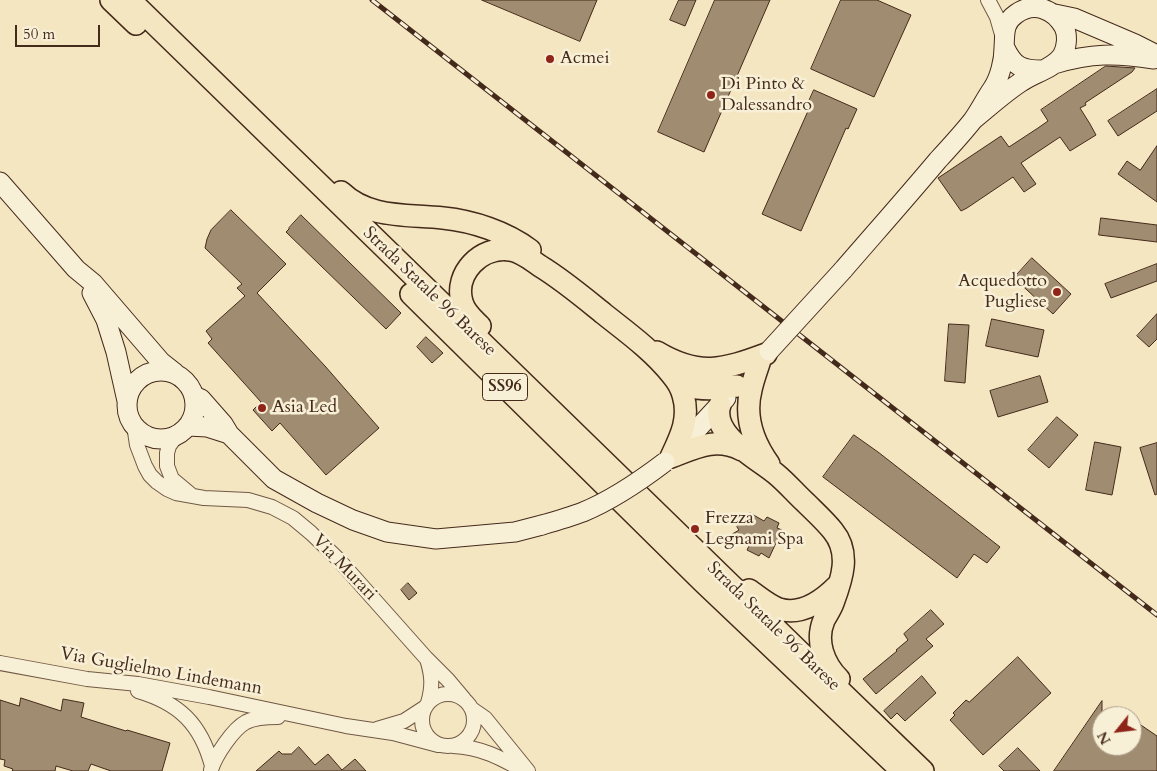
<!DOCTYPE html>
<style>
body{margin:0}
#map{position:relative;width:1157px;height:771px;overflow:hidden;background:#f5e6c2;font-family:Cardo,serif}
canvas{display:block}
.north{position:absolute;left:1092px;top:706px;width:50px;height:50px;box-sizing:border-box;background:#f8efd7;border:1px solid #b0a08b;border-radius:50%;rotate:241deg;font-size:14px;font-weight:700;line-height:20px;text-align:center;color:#442a1a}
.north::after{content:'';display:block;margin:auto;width:18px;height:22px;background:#8f2418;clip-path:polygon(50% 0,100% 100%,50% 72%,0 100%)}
.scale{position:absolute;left:15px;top:25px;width:85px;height:22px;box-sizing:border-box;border:2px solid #442a1a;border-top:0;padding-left:6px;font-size:15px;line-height:18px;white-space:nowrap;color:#442a1a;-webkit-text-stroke:4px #f8efd7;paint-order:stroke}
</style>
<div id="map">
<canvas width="1157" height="771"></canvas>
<div class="north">N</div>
<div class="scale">50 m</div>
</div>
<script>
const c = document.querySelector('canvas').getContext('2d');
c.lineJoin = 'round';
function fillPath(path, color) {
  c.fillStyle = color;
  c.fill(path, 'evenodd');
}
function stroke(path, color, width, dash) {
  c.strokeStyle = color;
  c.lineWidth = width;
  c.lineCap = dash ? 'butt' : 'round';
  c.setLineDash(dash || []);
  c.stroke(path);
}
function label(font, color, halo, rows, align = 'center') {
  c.font = font + ' Cardo,serif';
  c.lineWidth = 5;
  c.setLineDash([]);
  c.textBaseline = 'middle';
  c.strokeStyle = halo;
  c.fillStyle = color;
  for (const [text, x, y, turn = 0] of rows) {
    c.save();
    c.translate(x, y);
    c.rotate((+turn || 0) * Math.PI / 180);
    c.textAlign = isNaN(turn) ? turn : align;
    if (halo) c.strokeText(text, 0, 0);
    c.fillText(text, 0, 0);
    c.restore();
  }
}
const building = new Path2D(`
 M 482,0 L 597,0 L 580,41 Z
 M 679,0 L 696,0 L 685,26 L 670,20 Z
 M 715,0 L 770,0 L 704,152 L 658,132 Z
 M 841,0 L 877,0 L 911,15 L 874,97 L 811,69 Z
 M 1106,66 L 1135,68 L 1132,72 L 1085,103 L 1086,105 L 1080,108 L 1090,124 L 1096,135 L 1070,151 L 1060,137 L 1021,163 L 1036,184 L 1024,192 L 1013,177 L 967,208 L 961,211 L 938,178 L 1001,136 L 1009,147 L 1038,128 L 1048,121 L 1041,110 Z
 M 1157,89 L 1157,111 L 1118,136 L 1108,121 Z
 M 814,90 L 857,109 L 848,129 L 846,128 L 801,231 L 762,214 L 808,111 L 805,110 Z
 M 1157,146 L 1157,202 L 1118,174 L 1127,161 L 1140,170 Z
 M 231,210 L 286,264 L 257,293 L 325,366 L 379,428 L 326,475 L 280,423 L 272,431 L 253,410 L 261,402 L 208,343 L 212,339 L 206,331 L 245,296 L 237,288 L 242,284 L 205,248 L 207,239 L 211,230 Z
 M 301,215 L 401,313 L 386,329 L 286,232 L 289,229 L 289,228 Z
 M 1101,218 L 1157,225 L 1157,242 L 1099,235 Z
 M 1032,258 L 1071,294 L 1053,314 L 1014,278 Z
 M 1157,264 L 1157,281 L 1111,298 L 1105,284 Z
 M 1157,314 L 1157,339 L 1149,347 L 1137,336 Z
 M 992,319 L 1044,330 L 1038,357 L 986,346 Z
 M 949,324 L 969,325 L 965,383 L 945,381 Z
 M 426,337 L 443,353 L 432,363 L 417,347 Z
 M 1040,376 L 1048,402 L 998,417 L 990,391 Z
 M 1057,417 L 1078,435 L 1049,468 L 1028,450 Z
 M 854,435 L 878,452 L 1000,547 L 987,563 L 974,554 L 957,578 L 823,477 Z
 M 1095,442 L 1121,447 L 1112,495 L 1086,490 Z
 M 1157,443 L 1157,494 L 1155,495 L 1140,448 Z
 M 750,513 L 764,521 L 767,517 L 779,523 L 777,528 L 782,530 L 769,558 L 761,553 L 759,556 L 747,550 L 749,546 L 729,536 L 739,530 L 737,527 Z
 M 408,583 L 417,593 L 409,600 L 401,590 Z
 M 931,610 L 944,624 L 926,639 L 933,646 L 876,694 L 863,679 L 897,651 L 896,650 L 908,640 L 904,634 Z
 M 1018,657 L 1051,693 L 983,755 L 950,720 L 955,715 L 953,713 L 966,700 L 969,702 Z
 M 922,676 L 936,693 L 905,721 L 897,713 L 891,719 L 884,711 Z
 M 21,698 L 61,711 L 63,699 L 84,703 L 81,717 L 126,731 L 127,730 L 170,743 L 162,771 L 111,771 L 91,764 L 88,771 L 73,771 L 56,766 L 55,771 L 12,771 L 13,769 L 4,766 L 5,760 L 0,759 L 0,700 L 19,706 Z
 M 1102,701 L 1102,746 L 1132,746 L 1132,719 L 1157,736 L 1157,771 L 1054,771 Z
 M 299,747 L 315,765 L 328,754 L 342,770 L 355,759 L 366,771 L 256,771 L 279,751 L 282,754 L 291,754 Z
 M 1018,748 L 1040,771 L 1004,771 L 999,766 Z`);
fillPath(building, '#a08c71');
stroke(building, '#442a1a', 1);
const street = new Path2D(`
 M 988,0 L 997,17 L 1003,38
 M 134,425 L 137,445 L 145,466 L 150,475 L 157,482 L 167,489 L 176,493 L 204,498 L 248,500 L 272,507 L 293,518 L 311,533 L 338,559 L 426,658 L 448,680 L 464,699
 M 177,435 L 169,446 L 167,453 L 167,466 L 172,479 L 190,494
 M 427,659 C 432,675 433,686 428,703
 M 0,663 L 87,679 L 138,684 L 209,697 L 346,726 L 393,733 L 438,745
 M 138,691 C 179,703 201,724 212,766
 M422 720a26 26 0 1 1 52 0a26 26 0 1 1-52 0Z
 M 472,709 L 485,718 L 528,771
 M 377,729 L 404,721 L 424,708
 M 453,746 C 481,747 501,758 524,771
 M 211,770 C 215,756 233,729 246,722 C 256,717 268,717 278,717`);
const secondary = new Path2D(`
 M 1055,14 L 1074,18 L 1135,44 L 1157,55
 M 1005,48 C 1014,67 1022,70 1042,70
 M 1054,64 C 1092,53 1115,53 1154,59
 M 0,182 L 76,269 L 93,283 L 161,362 L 175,373
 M 843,270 C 875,233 907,197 938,160 C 950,147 962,134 973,120 C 980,110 986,98 993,88 C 1000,77 1004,60 1004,48 C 1005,34 1003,23 1016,14 C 1034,1 1054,9 1064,27 C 1068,35 1067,48 1062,56 C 1053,69 1034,73 1021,82 C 1004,93 989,107 973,120
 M 92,293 L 106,320 L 116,352 L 127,401
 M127 405a34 34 0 1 1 68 0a34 34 0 1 1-68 0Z
 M 194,396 L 201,399 L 223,424 L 229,434 L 274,479 L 317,503 L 353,520 L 387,532 L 436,539 L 515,532 L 542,525
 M 188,426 L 207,427 L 229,434
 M 675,453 L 726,398`);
const primary = new Path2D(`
 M 111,0 L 136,24
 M 130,0 L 803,655 L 923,771
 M 341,192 C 369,219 407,214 443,218 C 473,221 506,232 530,250
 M 411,294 L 703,582 L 902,771
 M 480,326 C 473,319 465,313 462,302 C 454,273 481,246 510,250 C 522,252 531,260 540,266 C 563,280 583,297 604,314 C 628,333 653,351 672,375 C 677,381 681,387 683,395 C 690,418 681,436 671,457
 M 657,352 C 699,377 723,370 766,354
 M 760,360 C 757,370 753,380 751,390 C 744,417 754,443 769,464
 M 672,375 C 678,378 683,383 689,386 C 704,391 722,388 737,386
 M 720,405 C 710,435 757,458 776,474 C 787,483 796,494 806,503 C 815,512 825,521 833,531 C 851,553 842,579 833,603 C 831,609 827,614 824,620 C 815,641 824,664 839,679
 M 671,457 C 697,447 716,437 742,450
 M 749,590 C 758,596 768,605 779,609 C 802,616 822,601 837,586`);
stroke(street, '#705944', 16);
stroke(secondary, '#442a1a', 21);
stroke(primary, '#442a1a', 24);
stroke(street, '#f8efd7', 14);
stroke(secondary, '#f8efd7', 19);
stroke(primary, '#f5e6c2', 21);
const rail = new Path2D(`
 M 372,0 L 1157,615`);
stroke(rail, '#442a1a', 5);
stroke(rail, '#f8efd7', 3, [9]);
const secondaryBridge = new Path2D(`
 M 769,351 L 843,270
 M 542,525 C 556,521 570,517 583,512 C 612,500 640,481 665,462`);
stroke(secondaryBridge, '#442a1a', 21, []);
stroke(secondaryBridge, '#f8efd7', 19);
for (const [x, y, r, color] of [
 [550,59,5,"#8f2418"],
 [711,95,5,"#8f2418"],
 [1057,292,5,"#8f2418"],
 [262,408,5,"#8f2418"],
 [695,529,5,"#8f2418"]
]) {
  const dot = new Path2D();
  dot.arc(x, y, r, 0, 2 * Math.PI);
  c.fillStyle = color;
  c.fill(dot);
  stroke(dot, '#f8efd7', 2);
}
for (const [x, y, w] of [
 [505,387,45]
]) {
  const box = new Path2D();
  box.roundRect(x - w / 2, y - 13.5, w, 27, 4);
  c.fillStyle = '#f8efd7';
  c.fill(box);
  stroke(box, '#442a1a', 1);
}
label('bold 16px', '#442a1a', null, [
 ["SS96",505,387]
]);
label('18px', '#442a1a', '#f8efd7', [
 ["Acmei",560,59],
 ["Di Pinto &",721,85],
 ["Dalessandro",721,106],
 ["Acquedotto",1047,282,"right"],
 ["Pugliese",1047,303,"right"],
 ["Asia Led",272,408],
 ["Frezza",705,519],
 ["Legnami Spa",705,540]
], 'left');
label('18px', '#442a1a', '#f8efd7', [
 ["Strada Statale 96 Barese",429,292,44],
 ["Via Murari",344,568,46],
 ["Strada Statale 96 Barese",773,627,44],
 ["Via Guglielmo Lindemann",161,672,10]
]);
</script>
